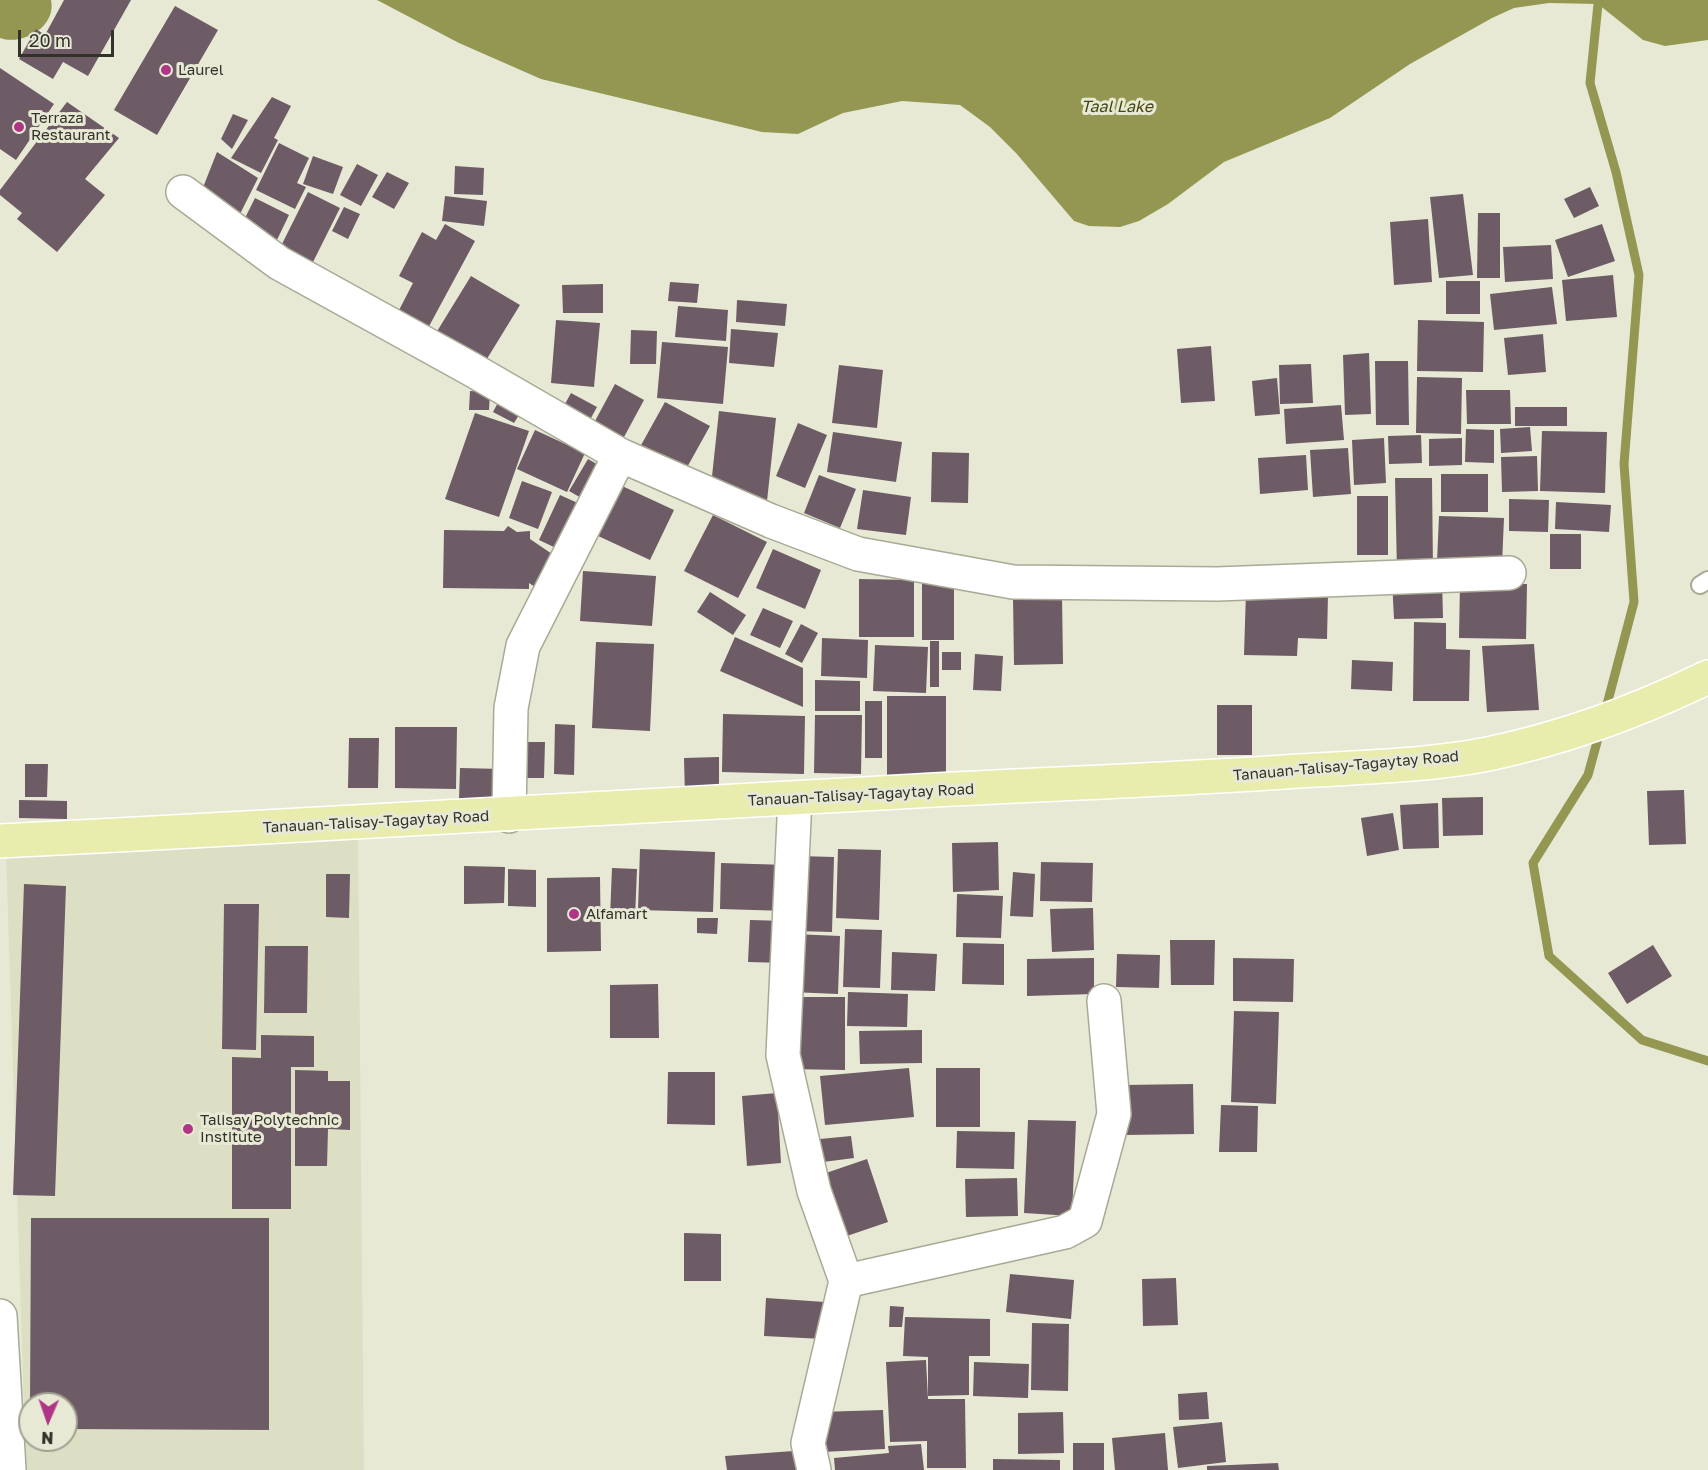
<!DOCTYPE html>
<style>
body{margin:0}
#map{position:relative;width:1708px;height:1470px;overflow:hidden;background:#e7e9d5;font-family:"Golos Text",sans-serif}
canvas{display:block}
.north{position:absolute;left:18px;top:1392px;width:60px;height:60px;box-sizing:border-box;background:#e7e9d5;border:2px solid #9fa091;border-radius:50%;rotate:182deg;font-size:16px;font-weight:700;line-height:24px;text-align:center;color:#32322a}
.north::after{content:'';display:block;margin:auto;width:21px;height:27px;background:#b03587;clip-path:polygon(50% 0,100% 100%,50% 72%,0 100%)}
.scale{position:absolute;left:18px;top:30px;width:96px;height:27px;box-sizing:border-box;border:3px solid #32322a;border-top:0;padding-left:8px;font-size:18px;line-height:21px;white-space:nowrap;color:#32322a;-webkit-text-stroke:4px #e7e9d5;paint-order:stroke}
</style>
<div id="map">
<canvas width="1708" height="1470"></canvas>
<div class="north">N</div>
<div class="scale">20 m</div>
</div>
<script>
const c = document.querySelector('canvas').getContext('2d');
c.lineJoin = 'round';
function fillPath(path, color) {
  c.fillStyle = color;
  c.fill(path, 'evenodd');
}
function stroke(path, color, width, dash) {
  c.strokeStyle = color;
  c.lineWidth = width;
  c.lineCap = dash ? 'butt' : 'round';
  c.setLineDash(dash || []);
  c.stroke(path);
}
function label(font, color, halo, rows, align = 'center') {
  c.font = font + ' "Golos Text",sans-serif';
  c.lineWidth = 6;
  c.setLineDash([]);
  c.textBaseline = 'middle';
  c.strokeStyle = halo;
  c.fillStyle = color;
  for (const [text, x, y, turn = 0] of rows) {
    c.save();
    c.translate(x, y);
    c.rotate((+turn || 0) * Math.PI / 180);
    c.textAlign = isNaN(turn) ? turn : align;
    if (halo) c.strokeText(text, 0, 0);
    c.fillText(text, 0, 0);
    c.restore();
  }
}
fillPath(new Path2D(`
 M 358,837 L 364,1470 L 26,1470 L 6,853 ZM 30,1404 L 66,1404 L 66,1440 L 30,1440 Z`), '#dddfc4');
fillPath(new Path2D(`
 M 0,0 L 51,0 C 57,27 22,46 0,38 Z
 M 377,0 L 1708,0 L 1708,40 L 1665,46 L 1643,40 L 1598,4 L 1549,3 L 1514,8 L 1492,18 L 1410,64 L 1330,118 L 1224,162 L 1168,204 L 1139,221 L 1120,227 L 1089,226 L 1074,221 L 1016,153 L 990,127 L 960,105 L 902,101 L 843,113 L 798,134 L 762,132 L 541,79 L 459,43 Z`), '#939751');
stroke(new Path2D(`
 M 1598,4 L 1590,83 L 1616,172 L 1639,275 L 1624,464 L 1634,602 L 1605,712
 M 1600,731 L 1588,775 L 1533,863 L 1549,956 L 1642,1040 L 1708,1061`), '#939751', 9);
fillPath(new Path2D(`
 M 64,0 L 131,0 L 88,76 L 63,62 L 53,79 L 19,59 L 36,29 L 45,35 Z
 M 175,6 L 218,30 L 157,135 L 114,110 Z
 M 0,68 L 54,104 L 16,160 L 0,149 Z
 M 272,97 L 291,106 L 274,138 L 278,140 L 261,173 L 231,158 Z
 M 67,102 L 119,138 L 85,179 L 105,195 L 57,252 L 17,219 L 22,213 L 0,195 L 0,190 Z
 M 233,114 L 248,120 L 232,149 L 221,139 Z
 M 279,143 L 309,158 L 297,183 L 306,187 L 295,209 L 256,190 Z
 M 217,152 L 258,178 L 233,228 L 202,190 Z
 M 313,156 L 343,167 L 333,194 L 303,184 Z
 M 357,164 L 378,175 L 361,206 L 340,195 Z
 M 455,166 L 484,168 L 483,195 L 454,194 Z
 M 387,172 L 409,183 L 394,209 L 372,197 Z
 M 1590,187 L 1599,206 L 1574,218 L 1564,199 Z
 M 308,192 L 340,208 L 312,264 L 280,248 Z
 M 1463,194 L 1473,275 L 1439,278 L 1430,197 Z
 M 445,196 L 487,201 L 484,226 L 442,221 Z
 M 255,198 L 289,215 L 274,246 L 239,230 Z
 M 344,207 L 360,214 L 348,239 L 332,231 Z
 M 1478,213 L 1500,213 L 1500,278 L 1477,278 Z
 M 1428,219 L 1432,282 L 1394,285 L 1390,222 Z
 M 445,224 L 475,241 L 427,330 L 397,314 L 413,283 L 399,276 L 422,232 L 436,240 Z
 M 1602,224 L 1615,261 L 1568,277 L 1555,240 Z
 M 1551,245 L 1553,279 L 1505,282 L 1503,247 Z
 M 1613,275 L 1617,317 L 1566,321 L 1562,280 Z
 M 471,276 L 520,305 L 485,362 L 436,333 Z
 M 1446,281 L 1480,281 L 1480,314 L 1446,314 Z
 M 670,282 L 699,284 L 697,303 L 668,301 Z
 M 603,284 L 603,313 L 563,313 L 562,285 Z
 M 1552,287 L 1557,324 L 1494,330 L 1490,294 Z
 M 737,300 L 787,304 L 785,326 L 736,322 Z
 M 678,306 L 728,310 L 726,341 L 675,337 Z
 M 556,320 L 600,323 L 594,387 L 551,383 Z
 M 1418,320 L 1484,322 L 1483,372 L 1417,371 Z
 M 731,329 L 778,333 L 774,367 L 729,363 Z
 M 631,330 L 657,331 L 656,364 L 630,364 Z
 M 1543,334 L 1546,372 L 1508,375 L 1504,338 Z
 M 662,342 L 728,347 L 723,404 L 657,398 Z
 M 1211,346 L 1215,401 L 1181,403 L 1177,349 Z
 M 1369,353 L 1371,414 L 1345,415 L 1343,355 Z
 M 1375,361 L 1408,361 L 1409,425 L 1376,425 Z
 M 1311,364 L 1313,403 L 1280,404 L 1279,365 Z
 M 839,365 L 883,370 L 877,428 L 832,423 Z
 M 1417,377 L 1462,378 L 1461,434 L 1416,433 Z
 M 1277,378 L 1280,414 L 1255,416 L 1252,381 Z
 M 615,384 L 644,400 L 624,437 L 595,421 Z
 M 1466,390 L 1510,390 L 1511,424 L 1467,424 Z
 M 470,391 L 490,392 L 489,410 L 469,410 Z
 M 571,393 L 597,407 L 586,427 L 560,413 Z
 M 502,395 L 524,407 L 514,423 L 493,412 Z
 M 665,402 L 710,426 L 685,471 L 640,447 Z
 M 1341,405 L 1344,440 L 1286,444 L 1284,409 Z
 M 1515,407 L 1567,407 L 1567,426 L 1515,426 Z
 M 719,411 L 776,418 L 767,501 L 710,495 Z
 M 475,413 L 529,431 L 499,517 L 445,499 Z
 M 798,423 L 827,435 L 805,488 L 776,476 Z
 M 1530,427 L 1532,451 L 1501,453 L 1500,429 Z
 M 1466,429 L 1494,430 L 1494,463 L 1465,462 Z
 M 535,430 L 585,453 L 567,492 L 517,469 Z
 M 1542,431 L 1607,432 L 1605,493 L 1540,491 Z
 M 833,432 L 902,442 L 896,482 L 827,472 Z
 M 1421,435 L 1422,463 L 1389,464 L 1388,436 Z
 M 1384,438 L 1386,483 L 1354,485 L 1352,440 Z
 M 1462,438 L 1462,465 L 1429,466 L 1429,439 Z
 M 1348,448 L 1351,494 L 1313,497 L 1310,450 Z
 M 932,452 L 969,453 L 968,503 L 931,502 Z
 M 1306,455 L 1308,490 L 1260,494 L 1258,458 Z
 M 1537,456 L 1538,491 L 1502,492 L 1501,457 Z
 M 588,459 L 609,471 L 590,503 L 569,491 Z
 M 1441,474 L 1488,474 L 1488,512 L 1441,512 Z
 M 819,475 L 856,489 L 840,528 L 804,513 Z
 M 1395,478 L 1432,478 L 1433,571 L 1397,572 Z
 M 522,481 L 552,492 L 538,529 L 509,518 Z
 M 620,485 L 674,510 L 650,560 L 596,535 Z
 M 863,490 L 911,497 L 906,535 L 857,529 Z
 M 560,495 L 580,504 L 558,549 L 539,540 Z
 M 1357,496 L 1388,496 L 1388,555 L 1357,555 Z
 M 1509,499 L 1549,500 L 1548,532 L 1509,531 Z
 M 1556,502 L 1611,505 L 1609,532 L 1555,529 Z
 M 713,515 L 767,542 L 738,598 L 684,571 Z
 M 1439,516 L 1504,518 L 1502,564 L 1437,562 Z
 M 508,526 L 517,532 L 530,531 L 530,539 L 555,556 L 535,587 L 529,583 L 529,589 L 443,588 L 444,530 L 504,531 Z
 M 1550,534 L 1581,534 L 1581,569 L 1550,569 Z
 M 773,549 L 821,570 L 805,609 L 756,588 Z
 M 583,571 L 656,576 L 652,626 L 580,621 Z
 M 859,579 L 914,580 L 914,637 L 859,637 Z
 M 1442,579 L 1443,618 L 1394,619 L 1392,580 Z
 M 922,581 L 954,581 L 954,640 L 922,640 Z
 M 1460,583 L 1527,584 L 1526,639 L 1459,638 Z
 M 1246,591 L 1328,594 L 1327,639 L 1298,638 L 1297,656 L 1244,655 Z
 M 710,592 L 746,615 L 733,635 L 697,612 Z
 M 1062,596 L 1063,664 L 1014,665 L 1013,597 Z
 M 763,608 L 793,621 L 780,648 L 750,635 Z
 M 1414,622 L 1446,623 L 1446,649 L 1470,650 L 1469,701 L 1413,701 Z
 M 801,624 L 818,633 L 802,663 L 785,654 Z
 M 735,637 L 803,668 L 803,707 L 720,671 Z
 M 822,638 L 868,640 L 867,678 L 821,676 Z
 M 930,641 L 939,641 L 939,687 L 930,687 Z
 M 596,642 L 654,644 L 650,731 L 592,728 Z
 M 1534,644 L 1539,710 L 1487,712 L 1482,646 Z
 M 875,645 L 928,647 L 926,693 L 873,691 Z
 M 942,652 L 961,652 L 961,670 L 942,670 Z
 M 975,654 L 1003,656 L 1001,691 L 973,690 Z
 M 1352,660 L 1393,662 L 1392,691 L 1351,689 Z
 M 815,680 L 860,681 L 860,711 L 815,711 Z
 M 887,696 L 946,696 L 946,777 L 887,777 Z
 M 865,701 L 882,701 L 882,758 L 865,758 Z
 M 1217,705 L 1252,705 L 1252,755 L 1217,755 Z
 M 723,714 L 805,716 L 804,774 L 722,772 Z
 M 815,715 L 862,715 L 861,774 L 814,773 Z
 M 555,724 L 575,725 L 574,775 L 554,774 Z
 M 395,727 L 457,727 L 456,789 L 395,788 Z
 M 349,738 L 379,738 L 378,788 L 348,788 Z
 M 522,742 L 545,742 L 544,778 L 521,778 Z
 M 719,757 L 719,795 L 685,796 L 684,758 Z
 M 25,764 L 48,764 L 47,797 L 25,797 Z
 M 460,768 L 502,769 L 501,799 L 459,799 Z
 M 1684,790 L 1686,844 L 1649,845 L 1647,791 Z
 M 1483,797 L 1483,835 L 1443,836 L 1442,798 Z
 M 19,800 L 67,801 L 67,819 L 19,818 Z
 M 1438,803 L 1439,848 L 1403,849 L 1400,805 Z
 M 1393,813 L 1399,850 L 1367,856 L 1361,818 Z
 M 998,842 L 999,890 L 953,892 L 952,843 Z
 M 640,849 L 715,852 L 713,912 L 638,910 Z
 M 838,849 L 881,850 L 879,920 L 836,918 Z
 M 798,856 L 834,857 L 832,932 L 796,931 Z
 M 1041,862 L 1093,863 L 1092,902 L 1040,901 Z
 M 721,863 L 788,865 L 787,911 L 720,909 Z
 M 464,866 L 505,867 L 504,903 L 464,904 Z
 M 612,868 L 637,869 L 635,918 L 610,917 Z
 M 508,869 L 536,870 L 536,907 L 508,906 Z
 M 1013,872 L 1035,874 L 1033,917 L 1010,916 Z
 M 326,874 L 350,874 L 349,918 L 326,917 Z
 M 600,877 L 601,951 L 547,952 L 547,878 Z
 M 24,884 L 66,886 L 55,1196 L 13,1195 Z
 M 957,894 L 1003,896 L 1001,938 L 956,937 Z
 M 224,904 L 259,904 L 256,1050 L 222,1049 Z
 M 1093,908 L 1094,950 L 1052,952 L 1050,909 Z
 M 697,918 L 718,918 L 717,934 L 697,933 Z
 M 750,920 L 786,921 L 785,963 L 748,962 Z
 M 845,929 L 882,930 L 880,988 L 843,987 Z
 M 793,934 L 840,936 L 838,994 L 791,992 Z
 M 1170,940 L 1215,940 L 1214,985 L 1171,985 Z
 M 963,943 L 1004,944 L 1004,985 L 962,984 Z
 M 1653,945 L 1672,976 L 1627,1004 L 1608,973 Z
 M 265,946 L 308,946 L 307,1013 L 264,1013 Z
 M 892,952 L 937,954 L 935,991 L 891,990 Z
 M 1117,954 L 1160,955 L 1159,988 L 1116,987 Z
 M 1094,958 L 1094,994 L 1027,996 L 1027,959 Z
 M 1233,958 L 1294,959 L 1293,1002 L 1233,1001 Z
 M 658,984 L 659,1038 L 610,1038 L 610,985 Z
 M 848,992 L 908,994 L 907,1027 L 847,1026 Z
 M 787,997 L 845,997 L 845,1070 L 786,1069 Z
 M 1234,1011 L 1279,1012 L 1276,1104 L 1231,1102 Z
 M 922,1030 L 922,1063 L 860,1064 L 859,1031 Z
 M 261,1035 L 314,1036 L 314,1067 L 291,1067 L 291,1209 L 232,1209 L 232,1057 L 261,1058 Z
 M 909,1068 L 914,1117 L 825,1125 L 820,1076 Z
 M 936,1068 L 980,1068 L 980,1127 L 936,1127 Z
 M 295,1070 L 328,1071 L 328,1081 L 350,1081 L 350,1130 L 328,1129 L 327,1166 L 295,1166 Z
 M 668,1072 L 715,1072 L 715,1125 L 667,1124 Z
 M 1193,1084 L 1194,1134 L 1125,1135 L 1123,1085 Z
 M 777,1093 L 781,1163 L 747,1166 L 742,1096 Z
 M 1221,1105 L 1258,1106 L 1257,1152 L 1219,1152 Z
 M 1028,1120 L 1076,1121 L 1072,1216 L 1024,1213 Z
 M 957,1131 L 1015,1132 L 1014,1169 L 956,1168 Z
 M 851,1136 L 854,1158 L 823,1162 L 820,1139 Z
 M 867,1159 L 888,1222 L 844,1237 L 823,1174 Z
 M 1017,1178 L 1018,1216 L 966,1217 L 965,1179 Z
 M 31,1218 L 269,1218 L 269,1430 L 66,1429 L 66,1404 L 30,1404 Z
 M 684,1233 L 721,1234 L 721,1281 L 684,1281 Z
 M 1010,1274 L 1074,1280 L 1071,1319 L 1006,1312 Z
 M 1176,1278 L 1178,1325 L 1143,1326 L 1142,1279 Z
 M 766,1298 L 825,1302 L 823,1339 L 764,1336 Z
 M 890,1306 L 904,1307 L 902,1327 L 889,1327 Z
 M 905,1317 L 990,1319 L 990,1356 L 969,1356 L 969,1395 L 928,1396 L 928,1357 L 903,1356 Z
 M 1032,1323 L 1069,1324 L 1068,1391 L 1031,1390 Z
 M 926,1360 L 928,1399 L 965,1399 L 966,1468 L 927,1468 L 927,1441 L 890,1442 L 886,1362 Z
 M 974,1362 L 1029,1364 L 1028,1398 L 973,1396 Z
 M 1207,1392 L 1209,1419 L 1179,1420 L 1178,1394 Z
 M 883,1410 L 885,1449 L 821,1452 L 819,1412 Z
 M 1063,1412 L 1064,1453 L 1018,1454 L 1018,1413 Z
 M 1222,1422 L 1226,1462 L 1178,1468 L 1173,1427 Z
 M 1165,1433 L 1168,1470 L 1115,1470 L 1112,1438 Z
 M 1073,1443 L 1104,1443 L 1104,1470 L 1073,1470 Z
 M 921,1444 L 924,1470 L 835,1470 L 834,1458 L 889,1453 L 888,1446 Z
 M 807,1450 L 808,1470 L 727,1470 L 725,1456 Z
 M 993,1459 L 1060,1460 L 1060,1470 L 993,1470 Z
 M 1278,1463 L 1279,1470 L 1207,1470 L 1207,1466 Z`), '#6d5b65');
const service = new Path2D(`
 M 1700,585 L 1708,580`);
const minor = new Path2D(`
 M 183,192 L 279,263 L 471,369 L 620,455 L 523,646 L 511,708 L 509,816
 M 620,455 L 771,521 L 858,554 L 1013,582 L 1217,584 L 1509,573
 M 795,798 L 783,1055 L 814,1191 L 846,1281 L 808,1443 L 814,1470
 M 846,1281 L 1065,1232 L 1085,1221 L 1114,1114 L 1104,1001
 M 0,1316 L 9,1470`);
const primary = new Path2D(`
 M 0,841 C 306,826 612,807 917,791 C 1044,784 1171,780 1298,771 C 1361,767 1427,766 1488,754 C 1565,738 1638,711 1708,677`);
stroke(service, '#a8aa96', 20);
stroke(minor, '#a8aa96', 36);
stroke(primary, '#fff', 36);
stroke(service, '#fff', 16);
stroke(minor, '#fff', 33);
stroke(primary, '#e8ecad', 33);
for (const [x, y, r, color] of [
 [166,70,6,"#b03587"],
 [19,127,6,"#b03587"],
 [574,914,6,"#b03587"],
 [188,1129,6,"#b03587"]
]) {
  const dot = new Path2D();
  dot.arc(x, y, r, 0, 2 * Math.PI);
  c.fillStyle = color;
  c.fill(dot);
  stroke(dot, '#e7e9d5', 2);
}
label('15px', '#32322a', '#e7e9d5', [
 ["Laurel",178,70],
 ["Terraza",31,118],
 ["Restaurant",31,135],
 ["Alfamart",586,914],
 ["Talisay Polytechnic",200,1120],
 ["Institute",200,1137]
], 'left');
label('15px', '#32322a', '#e7e9d5', [
 ["Tanauan-Talisay-Tagaytay Road",1346,766,-5],
 ["Tanauan-Talisay-Tagaytay Road",861,795,-3],
 ["Tanauan-Talisay-Tagaytay Road",376,822,-3]
]);
label('italic 16px', '#454711', '#e7e9d5', [
 ["Taal Lake",1117,107]
]);
</script>
